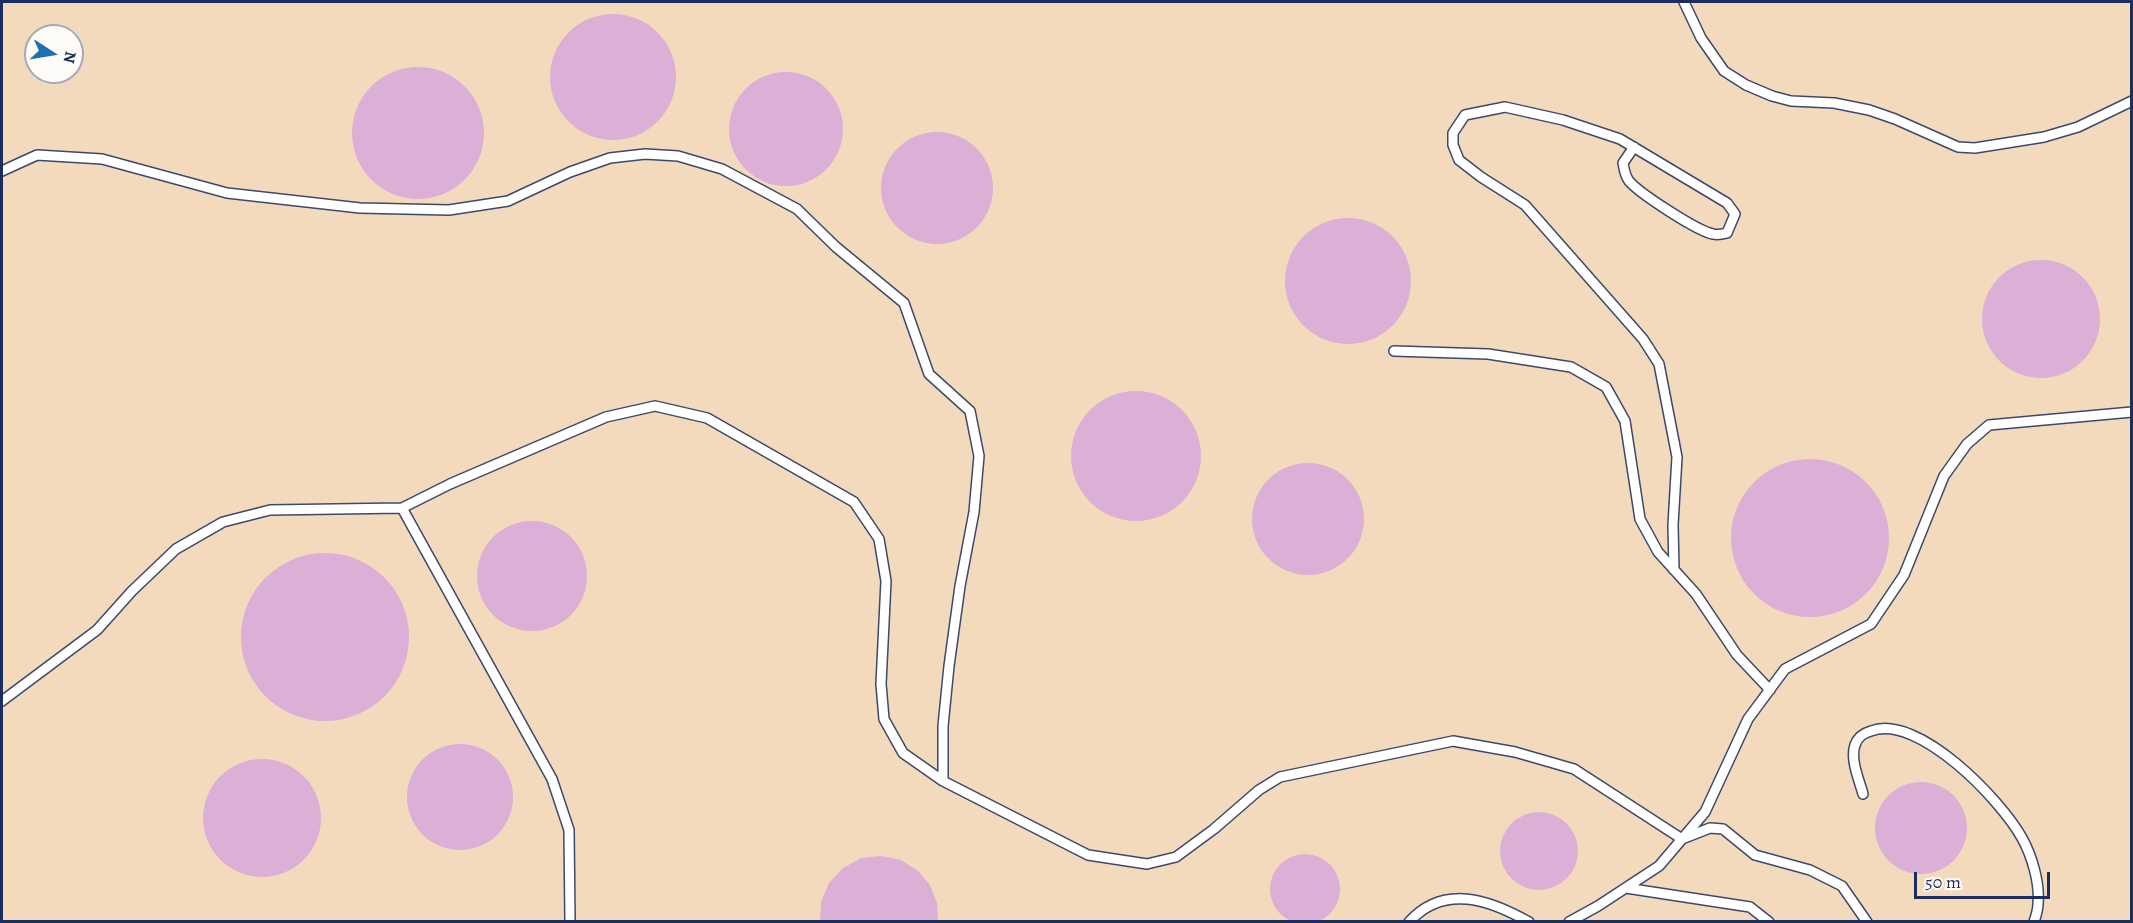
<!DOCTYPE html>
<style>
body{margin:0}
#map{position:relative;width:2133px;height:923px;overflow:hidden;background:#f3dabc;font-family:Alegreya,serif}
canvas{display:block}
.frame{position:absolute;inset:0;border:3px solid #1b2f5e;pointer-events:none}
.north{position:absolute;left:24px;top:24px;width:60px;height:60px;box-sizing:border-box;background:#fdfcf7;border:2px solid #a3aaba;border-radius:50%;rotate:102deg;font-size:16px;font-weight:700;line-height:24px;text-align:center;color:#1b2f5e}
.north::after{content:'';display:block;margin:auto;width:21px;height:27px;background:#1f6fb2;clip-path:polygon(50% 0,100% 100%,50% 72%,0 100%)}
.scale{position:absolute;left:1914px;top:872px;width:136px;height:27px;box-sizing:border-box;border:3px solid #1b2f5e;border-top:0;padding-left:8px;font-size:18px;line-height:21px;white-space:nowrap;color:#1b2f5e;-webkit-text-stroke:4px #fdfcf7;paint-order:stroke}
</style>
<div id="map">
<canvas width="2133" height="923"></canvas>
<div class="frame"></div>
<div class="north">N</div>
<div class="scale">50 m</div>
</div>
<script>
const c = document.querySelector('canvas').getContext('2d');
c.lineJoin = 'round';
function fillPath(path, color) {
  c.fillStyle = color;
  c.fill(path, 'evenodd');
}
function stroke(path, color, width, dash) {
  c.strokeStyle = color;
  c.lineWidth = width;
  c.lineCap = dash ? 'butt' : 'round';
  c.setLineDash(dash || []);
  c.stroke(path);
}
fillPath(new Path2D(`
 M550 77a63 63 0 1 1 126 0a63 63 0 1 1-126 0Z
 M352 133a66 66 0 1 1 132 0a66 66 0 1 1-132 0Z
 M729 129a57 57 0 1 1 114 0a57 57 0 1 1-114 0Z
 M881 188a56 56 0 1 1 112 0a56 56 0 1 1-112 0Z
 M1285 281a63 63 0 1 1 126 0a63 63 0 1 1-126 0Z
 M1982 319a59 59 0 1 1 118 0a59 59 0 1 1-118 0Z
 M1071 456a65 65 0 1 1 130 0a65 65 0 1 1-130 0Z
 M1731 538a79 79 0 1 1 158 0a79 79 0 1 1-158 0Z
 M1252 519a56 56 0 1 1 112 0a56 56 0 1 1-112 0Z
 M477 576a55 55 0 1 1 110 0a55 55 0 1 1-110 0Z
 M241 637a84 84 0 1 1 168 0a84 84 0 1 1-168 0Z
 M407 797a53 53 0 1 1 106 0a53 53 0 1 1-106 0Z
 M203 818a59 59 0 1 1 118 0a59 59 0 1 1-118 0Z
 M1875 828a46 46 0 1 1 92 0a46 46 0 1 1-92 0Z
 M1500 851a39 39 0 1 1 78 0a39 39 0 1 1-78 0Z
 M1270 889a35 35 0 1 1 70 0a35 35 0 1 1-70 0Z
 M 881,856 L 901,860 L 918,871 L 930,885 L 937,903 L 938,921 L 820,921 L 821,902 L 829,883 L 843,868 L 861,858 Z`), '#dcafd7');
const service = new Path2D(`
 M 1684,2 L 1701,38 L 1724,71 L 1746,85 L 1772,96 L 1791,101 L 1834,103 L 1869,110 L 1895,119 L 1958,147 L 1975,148 L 2044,137 L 2078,127 L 2132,101
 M 1634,147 L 1623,163 C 1624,169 1625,176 1629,181 C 1639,193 1697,231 1713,234 C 1717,235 1723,234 1727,233 L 1735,214 L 1727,203 L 1620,139 L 1563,120 L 1505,107 L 1465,115 L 1453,133 L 1453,145 L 1459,160 L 1481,177 L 1525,205 L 1643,339 L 1659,364 L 1677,457 L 1673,525 L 1674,570
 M 2,171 L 37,155 L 102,159 L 227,193 L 360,208 L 449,210 L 508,201 L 570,172 L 610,158 L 645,154 L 678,156 L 722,169 L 797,209 L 836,247 L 904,303 L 929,374 L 970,411 L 979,456 L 974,512 L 960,586 L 949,666 L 943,726 L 943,781
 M 1394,351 L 1488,354 L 1571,367 L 1606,387 L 1625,421 L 1640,519 L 1658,552 L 1696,594 L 1737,655 L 1770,690
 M 402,508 L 552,779 L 569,830 L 570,922
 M 2,701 L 97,630 L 132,591 L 176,549 L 223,522 L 270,510 L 402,508 L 450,484 L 606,417 L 655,406 L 707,418 L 854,502 L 879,539 L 886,581 L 881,684 L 884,719 L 903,753 L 943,781 L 1088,855 L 1147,864 L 1176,857 L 1214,829 L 1259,790 L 1280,777 L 1453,741 L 1515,752 L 1574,769 L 1682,839 L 1710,828 L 1723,829 L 1755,855 L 1810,870 L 1842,886 L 1867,922
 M 1863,794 C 1859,779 1850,760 1855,745 C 1858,736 1864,733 1871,731 C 1918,713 2001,800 2022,838 C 2032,856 2040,883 2038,904 C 2038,910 2036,916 2034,922
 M 1626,888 L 1750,907 L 1769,922
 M 1409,922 C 1444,883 1490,900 1529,922
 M 1569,922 L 1598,906 L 1659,866 L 1705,812 L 1748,719 L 1785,669 L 1871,624 L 1904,575 L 1944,476 L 1967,444 L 1989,425 L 2132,412`);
stroke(service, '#3b496c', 12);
stroke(service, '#fff', 9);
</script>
